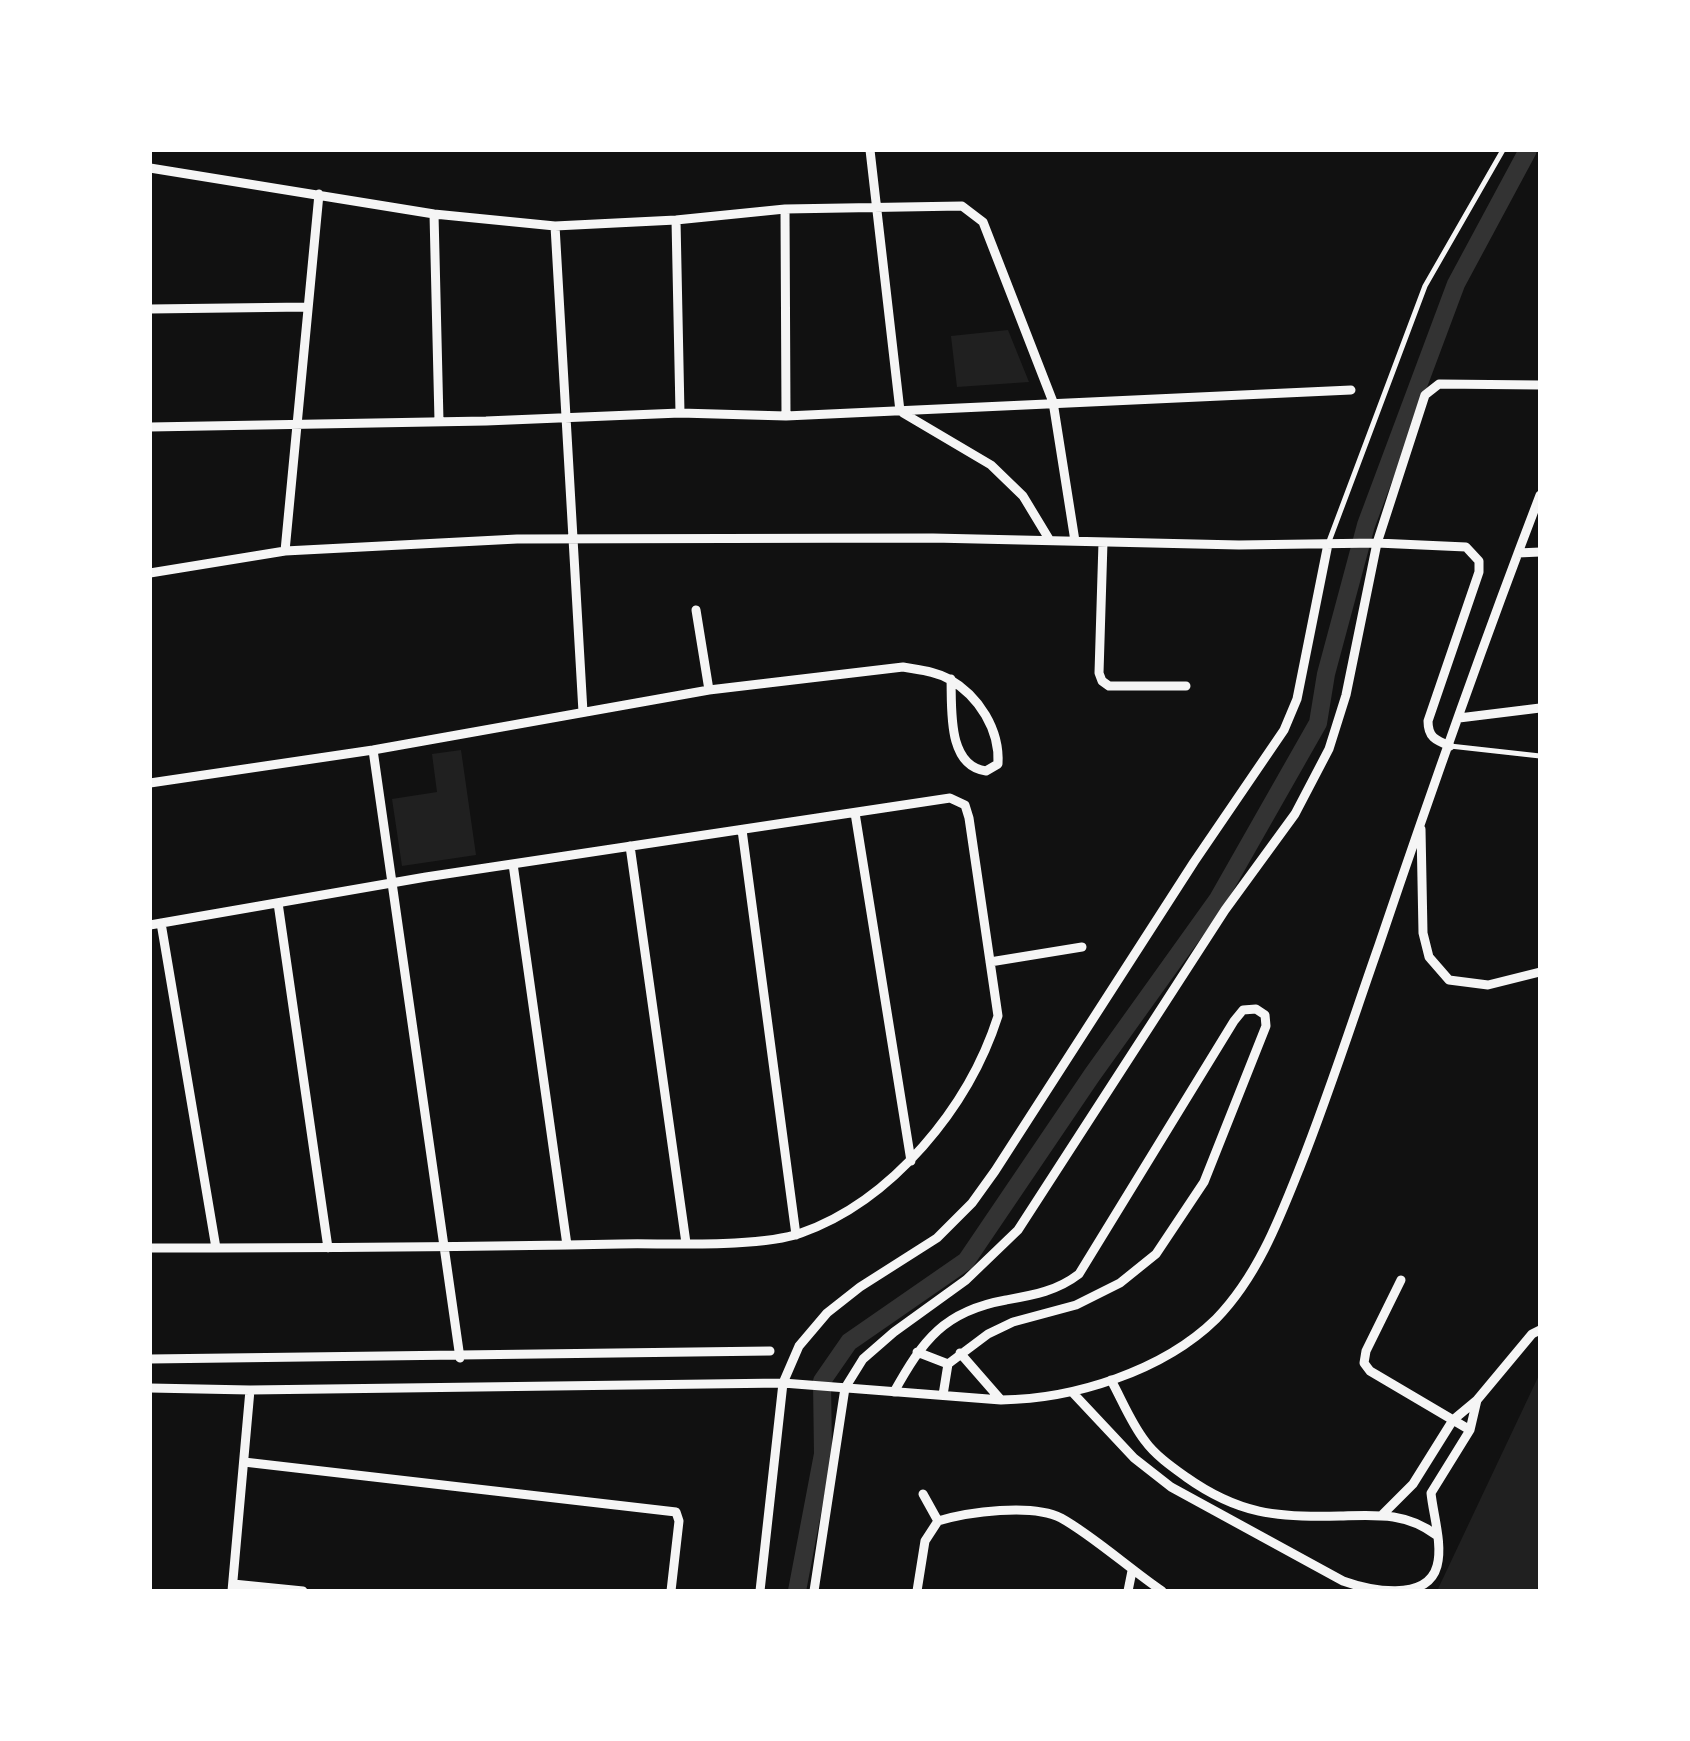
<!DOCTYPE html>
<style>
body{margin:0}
#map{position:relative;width:1690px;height:1741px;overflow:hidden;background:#111;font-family:Karla,sans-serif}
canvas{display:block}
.frame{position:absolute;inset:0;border:152px solid #fff;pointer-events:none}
</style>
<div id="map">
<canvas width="1690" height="1741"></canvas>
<div class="frame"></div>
</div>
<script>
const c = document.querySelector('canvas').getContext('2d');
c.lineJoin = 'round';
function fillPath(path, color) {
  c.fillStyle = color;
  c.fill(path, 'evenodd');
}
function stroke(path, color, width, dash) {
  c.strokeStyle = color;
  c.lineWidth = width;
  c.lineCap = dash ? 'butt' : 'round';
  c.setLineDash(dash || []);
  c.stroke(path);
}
fillPath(new Path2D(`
 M 1008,330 L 1029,382 L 957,387 L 951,336 Z
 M 461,750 L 476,855 L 402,866 L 392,799 L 437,792 L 432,754 Z
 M 1540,1373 L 1540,1578 L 1537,1591 L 1437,1591 Z`), '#202020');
stroke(new Path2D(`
 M 797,1591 L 823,1454 L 822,1381 L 849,1342 L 966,1261 L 1092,1075 L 1218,899 L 1318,723 L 1326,674 L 1366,525 L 1456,284 L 1528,150`), '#333', 18);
stroke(new Path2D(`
 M 1328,544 L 1425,286 L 1503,150
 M 1450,746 L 1540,756`), '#f5f5f5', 5);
stroke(new Path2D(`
 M 870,150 L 900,411
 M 150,168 L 434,214 L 555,226 L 676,220 L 785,209 L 962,206 L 983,222 L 1053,402 L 1075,541
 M 785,209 L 786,416
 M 434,214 L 439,421
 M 676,220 L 680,413
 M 555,226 L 583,712
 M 150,309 L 306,307
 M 903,413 L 991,465 L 1023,496 L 1049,539
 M 150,427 L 486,421 L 680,413 L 786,416 L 1351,390
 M 1103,542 L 1099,673 L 1102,681 L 1109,686 L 1186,686
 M 285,551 L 319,194
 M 1518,553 L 1540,552
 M 150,573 L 285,551 L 517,539 L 933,538 L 1239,545 L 1377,543 L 1466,547 L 1479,561 L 1479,572 L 1428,721 C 1428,737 1435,740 1450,746
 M 696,610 L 709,690
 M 1459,718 L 1540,708
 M 373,750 L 460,1358
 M 150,783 L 373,750 L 709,690 L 903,667 C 919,670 935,671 949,679 C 979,696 1000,730 998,764 L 986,771 C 947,766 952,709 951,679
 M 855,813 L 911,1161
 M 1421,829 L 1423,933 L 1429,957 L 1449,980 L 1488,985 L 1540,972
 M 742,830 L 796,1235
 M 630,846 L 686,1243
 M 513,864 L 567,1245
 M 278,903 L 328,1248
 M 161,923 L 216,1248
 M 150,925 L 426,877 L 950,798 L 965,805 L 969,818 L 998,1016 C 969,1107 892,1201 801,1233 C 759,1248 666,1243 620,1244 C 463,1247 307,1248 150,1248
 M 990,962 L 1082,947
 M 1401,1280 L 1366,1351 L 1364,1363 L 1370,1371 L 1470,1430
 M 917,1352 L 948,1364
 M 960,1353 L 1001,1400
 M 150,1359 L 770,1351
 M 1111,1380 C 1122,1400 1131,1423 1145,1441 C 1155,1455 1172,1467 1186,1477 C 1238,1514 1277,1518 1340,1516 C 1375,1515 1406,1512 1436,1535
 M 150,1388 L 250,1390 L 783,1383 L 1001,1400 C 1074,1399 1163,1371 1216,1319 C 1257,1277 1279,1220 1300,1167 C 1329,1094 1353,1019 1379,945 C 1430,794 1483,644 1540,495
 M 894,1392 C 923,1340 944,1311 1006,1300 C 1034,1295 1057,1291 1079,1274 L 1234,1021 L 1243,1010 L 1256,1009 L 1265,1015 L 1266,1026 L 1204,1182 L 1156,1254 L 1120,1283 L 1076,1305 L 1013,1322 L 988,1334 L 948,1364 L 943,1395
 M 1073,1393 L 1134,1458 L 1171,1487 L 1343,1581 C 1368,1590 1427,1603 1437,1566 C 1443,1545 1433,1514 1431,1493 L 1470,1430 L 1477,1400
 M 244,1462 L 676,1512 L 679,1521 L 671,1591
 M 923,1494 L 938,1521
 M 1383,1514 L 1413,1484 L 1453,1420 L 1477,1400 L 1532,1334 L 1540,1330
 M 233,1584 L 303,1591
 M 232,1591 L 250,1390
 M 760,1591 L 783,1383 L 799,1346 L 827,1313 L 860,1287 L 937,1238 L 972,1203 L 995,1171 L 1194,862 L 1284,730 L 1297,699 L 1328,544
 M 814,1591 L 845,1388 L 863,1359 L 894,1332 L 966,1280 L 1018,1230 L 1225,910 L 1295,814 L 1329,749 L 1346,695 L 1377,543 L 1425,395 L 1439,384 L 1540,385
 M 917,1591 L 925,1541 L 938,1521 C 968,1512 1032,1503 1061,1518 C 1092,1535 1131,1570 1162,1591
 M 1128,1591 L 1132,1571`), '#f5f5f5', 9);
</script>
